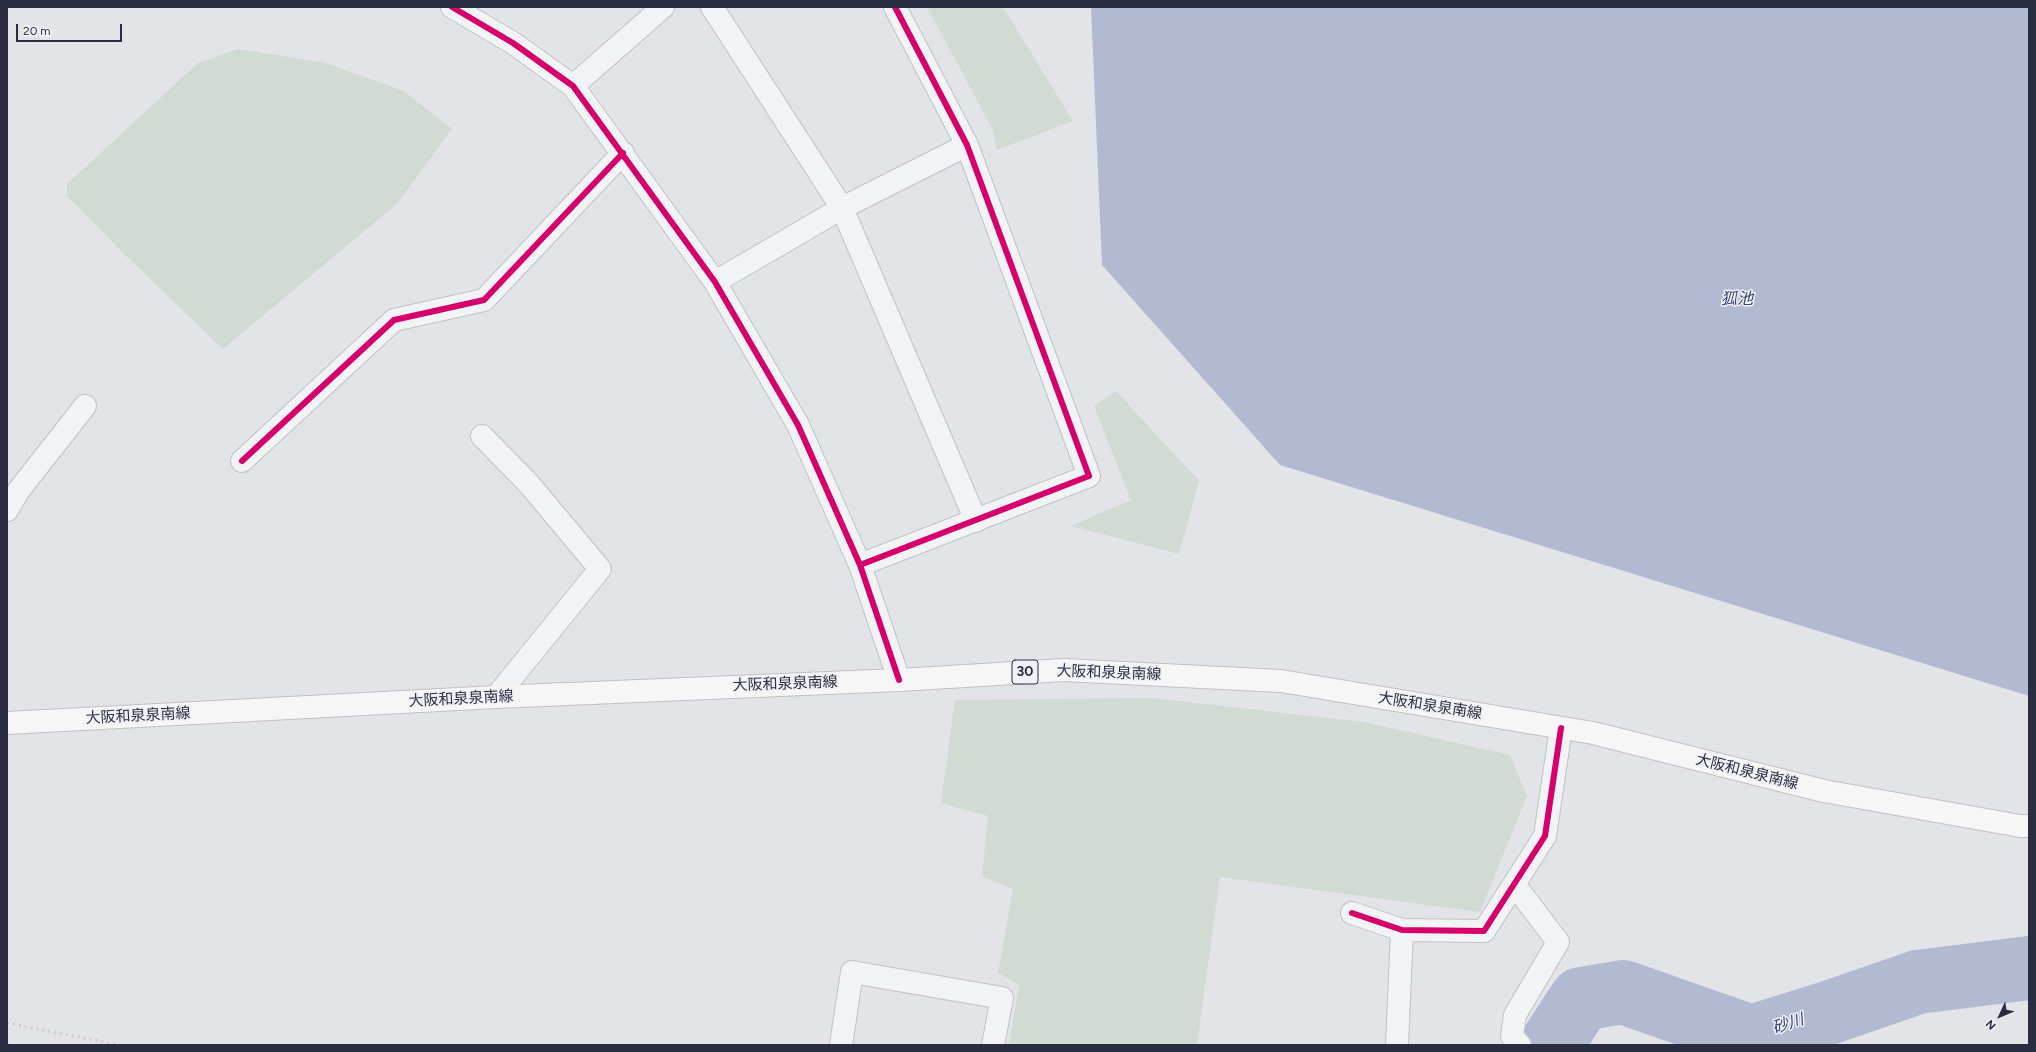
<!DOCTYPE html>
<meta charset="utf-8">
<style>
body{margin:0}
#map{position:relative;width:2036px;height:1052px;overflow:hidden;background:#e3e4e8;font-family:Figtree,sans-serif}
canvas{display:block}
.frame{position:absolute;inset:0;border:8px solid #2a2d41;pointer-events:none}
.north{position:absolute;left:1980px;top:996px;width:40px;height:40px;-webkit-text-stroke:3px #f1f2f7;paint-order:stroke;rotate:226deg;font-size:11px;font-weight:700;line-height:16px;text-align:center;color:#2a2d41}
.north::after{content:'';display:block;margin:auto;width:14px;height:18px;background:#2a2d41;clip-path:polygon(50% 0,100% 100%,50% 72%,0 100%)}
.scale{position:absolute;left:16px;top:24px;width:106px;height:18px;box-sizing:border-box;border:2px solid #2a2d41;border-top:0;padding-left:5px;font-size:12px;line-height:14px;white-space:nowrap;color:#2a2d41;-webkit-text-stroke:3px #f1f2f7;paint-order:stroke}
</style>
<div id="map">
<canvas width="2036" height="1052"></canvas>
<div class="frame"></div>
<div class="north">N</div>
<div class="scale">20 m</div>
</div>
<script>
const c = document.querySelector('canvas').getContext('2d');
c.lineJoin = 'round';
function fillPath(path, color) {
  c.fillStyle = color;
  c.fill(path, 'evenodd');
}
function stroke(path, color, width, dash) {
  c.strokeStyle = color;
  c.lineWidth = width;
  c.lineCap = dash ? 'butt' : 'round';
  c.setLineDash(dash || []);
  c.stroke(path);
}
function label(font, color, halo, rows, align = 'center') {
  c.font = font + ' Figtree,"Noto Sans JP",sans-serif';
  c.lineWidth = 3;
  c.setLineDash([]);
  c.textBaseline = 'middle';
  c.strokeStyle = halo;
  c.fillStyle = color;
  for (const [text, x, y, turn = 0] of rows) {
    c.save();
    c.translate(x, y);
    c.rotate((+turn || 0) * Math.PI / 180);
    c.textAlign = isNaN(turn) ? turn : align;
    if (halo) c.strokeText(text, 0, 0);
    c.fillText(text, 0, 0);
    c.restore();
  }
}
fillPath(new Path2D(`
 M 927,7 L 1003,7 L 1073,121 L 997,150 L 993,130 Z
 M 238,49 L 326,63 L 404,91 L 452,129 L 397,204 L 223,349 L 126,256 L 67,196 L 67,184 L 198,63 Z
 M 1116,391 L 1199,481 L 1179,554 L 1071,526 L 1131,500 L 1094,406 Z
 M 1151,698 L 1364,722 L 1510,755 L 1527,796 L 1480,912 L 1220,877 L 1197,1045 L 1009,1045 L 1019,985 L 998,973 L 1013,889 L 982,876 L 988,816 L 941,803 L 955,700 Z`), '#d1dbd3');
fillPath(new Path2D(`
 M 1091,7 L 2029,7 L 2029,696 L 1280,465 L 1102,265 Z`), '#b2bad2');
stroke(new Path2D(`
 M 1551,1045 L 1581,999 L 1623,992 L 1751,1037 L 1828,1013 L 1918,982 L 2029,968`), '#b2bad2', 64);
const minor = new Path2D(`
 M 452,7 L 513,43 L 573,86 L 715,282 L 798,425 L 860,565 L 899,680
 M 712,7 L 842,208 L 976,521
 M 573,86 L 663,7
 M 715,282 L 842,208 L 967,145
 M 482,436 L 529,484 L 600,569 L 496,697
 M 242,461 L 394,320 L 484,300 L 623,153
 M 7,510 L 19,490 L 85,406
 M 860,565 L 1089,476 L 967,145 L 895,7
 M 1514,884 L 1558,942 L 1515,1015 L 1512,1036 L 1520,1045
 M 1352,913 L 1402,930 L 1484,931 L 1545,836 L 1561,728
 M 841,1045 L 852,972 L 1002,998 L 993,1045
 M 1397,1045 L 1402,930`);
const major = new Path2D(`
 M 7,723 L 496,697 L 899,680 L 1064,670 L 1281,681 L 1593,733 L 1824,791 L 2020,826 L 2029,826`);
stroke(minor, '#c0c1c5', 24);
stroke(major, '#c0c1c6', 24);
stroke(minor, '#f2f3f5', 22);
stroke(major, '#f6f6f7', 22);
stroke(new Path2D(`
 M 7,1023 L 120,1045
 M 7,1044 L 12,1045`), '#ccccd0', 3, [2, 4]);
stroke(new Path2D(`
 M 452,7 L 513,43 L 573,86 L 715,282 L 798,425 L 860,565 L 899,680
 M 242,461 L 394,320 L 484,300 L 623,153
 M 860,565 L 1089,476 L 967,145 L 895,7
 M 1352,913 L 1402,930 L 1484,931 L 1545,836 L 1561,728`), '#d6006c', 6);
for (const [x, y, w] of [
 [1025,672,26]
]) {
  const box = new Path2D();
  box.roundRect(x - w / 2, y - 12, w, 24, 3);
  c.fillStyle = '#f1f2f7';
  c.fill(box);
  stroke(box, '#2a2d41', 1);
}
label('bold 14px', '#2a2d41', null, [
 ["30",1025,672]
]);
label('15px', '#2a2d41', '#f1f2f7', [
 ["大阪和泉泉南線",1109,673,2],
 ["大阪和泉泉南線",785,684,-2],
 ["大阪和泉泉南線",461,699,-3],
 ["大阪和泉泉南線",1430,706,9],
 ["大阪和泉泉南線",138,716,-3],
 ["大阪和泉泉南線",1747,772,14]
]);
label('italic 16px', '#344275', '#f1f2f7', [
 ["狐池",1737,299],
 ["砂川",1788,1024,-18]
]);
</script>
